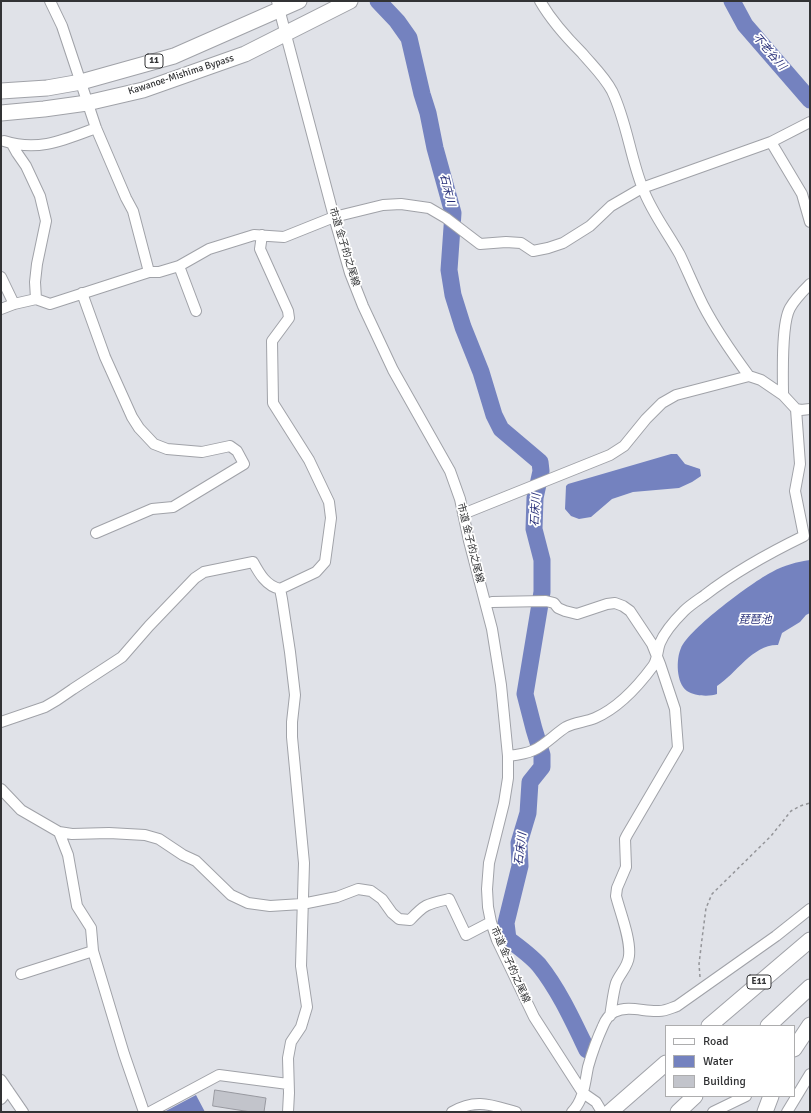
<!DOCTYPE html>
<meta charset="utf-8">
<style>
body{margin:0}
#map{position:relative;width:811px;height:1113px;overflow:hidden;background:#e0e2e8;font-family:Signika,sans-serif}
canvas{display:block}
.frame{position:absolute;inset:0;border:2px solid #323335;pointer-events:none}
.legend{position:absolute;left:665px;top:1025px;width:130px;height:72px;box-sizing:border-box;background:#fff;border:1px solid #adadae;margin:0;padding:5px 7px;list-style:none;font-size:12px;color:#323335}
.legend li{display:flex;align-items:center;gap:8px;height:20px}
.legend b{width:20px;border:1px solid #adadae}
</style>
<div id="map">
<canvas width="811" height="1113"></canvas>
<div class="frame"></div>
<ul class="legend">
<li><b style="height:5px;background:#fff"></b>Road</li>
<li><b style="height:11px;background:#7482bf"></b>Water</li>
<li><b style="height:11px;background:#c2c4cb"></b>Building</li>
</ul>
</div>
<script>
const c = document.querySelector('canvas').getContext('2d');
c.lineJoin = 'round';
function fillPath(path, color) {
  c.fillStyle = color;
  c.fill(path, 'evenodd');
}
function stroke(path, color, width, dash) {
  c.strokeStyle = color;
  c.lineWidth = width;
  c.lineCap = dash ? 'butt' : 'round';
  c.setLineDash(dash || []);
  c.stroke(path);
}
function label(font, color, halo, rows, align = 'center') {
  c.font = font + ' Signika,"Noto Sans JP",sans-serif';
  c.lineWidth = 3.5;
  c.setLineDash([]);
  c.textBaseline = 'middle';
  c.strokeStyle = halo;
  c.fillStyle = color;
  for (const [text, x, y, turn = 0] of rows) {
    c.save();
    c.translate(x, y);
    c.rotate((+turn || 0) * Math.PI / 180);
    c.textAlign = isNaN(turn) ? turn : align;
    if (halo) c.strokeText(text, 0, 0);
    c.fillText(text, 0, 0);
    c.restore();
  }
}
fillPath(new Path2D(`
 M 671,454 L 677,454 L 685,464 L 700,469 L 701,476 L 692,482 L 679,488 L 633,492 L 612,499 L 591,517 L 579,519 L 571,516 L 565,509 L 566,486 L 568,484 Z
 M 810,560 L 810,613 L 806,615 L 800,622 L 782,633 L 778,645 C 753,644 736,674 717,686 L 717,694 C 709,697 694,696 687,691 C 676,683 676,659 681,648 C 689,629 752,582 772,572 C 784,565 797,562 810,560 Z
 M 196,1095 L 205,1112 L 164,1112 Z`), '#7482bf');
stroke(new Path2D(`
 M 378,1 L 397,21 L 409,38 L 422,94 L 428,113 L 435,148 L 453,213 L 449,270 L 453,295 L 463,327 L 481,372 L 494,415 L 501,429 L 540,462 L 541,471 L 535,498 L 534,529 L 542,560 L 542,592 L 525,694 L 534,729 L 542,755 L 542,767 L 530,782 L 528,813 L 519,843 L 520,866 L 506,923 L 508,939 C 519,947 530,955 539,965 C 559,990 573,1021 587,1050
 M 732,1 L 745,25 L 810,100`), '#7482bf', 17);
const building = new Path2D(`
 M 215,1090 L 266,1098 L 264,1112 L 251,1112 L 213,1106 Z`);
fillPath(building, '#c2c4cb');
stroke(building, '#97989f', 1);
const minor = new Path2D(`
 M 50,1 L 62,26 L 96,128 L 126,198 L 133,211 L 149,272
 M 277,1 L 334,217 L 350,273 L 363,306 L 393,370 L 450,471 L 460,499 L 469,541 L 492,629 L 501,685 L 508,756 L 508,778 L 504,803 L 489,863 L 487,889 L 488,907 L 491,922 L 497,940 L 534,1017 L 583,1093 L 596,1102 L 602,1112
 M 540,1 C 551,20 566,37 582,53 C 592,65 604,76 612,91 C 627,122 630,157 643,189 C 652,213 668,233 680,255 C 688,272 695,289 703,305 C 716,330 732,353 749,376
 M 4,141 C 38,152 64,140 96,128
 M 771,142 L 802,194 L 810,222
 M 12,144 L 17,153 L 26,166 L 40,196 L 46,221 L 37,264 L 35,282 L 36,299
 M 179,266 L 196,311
 M 1,277 L 14,304
 M 82,293 L 105,357 L 132,417 L 139,428 L 154,444 L 167,449 L 202,452 L 230,446 L 237,451 L 244,464 L 173,507 L 152,509 L 96,533
 M 1,309 L 14,304 L 36,299 L 50,304 L 149,272 L 159,272 L 179,266 L 209,249 L 254,235 L 284,237 L 334,217 L 383,205 L 401,204 L 429,208 L 446,218 L 480,244 L 506,242 L 521,243 L 533,251 L 548,248 L 563,243 L 590,226 L 611,206 L 642,188 L 771,142 L 810,122
 M 783,395 C 783,375 781,324 790,308 C 795,299 803,291 810,284
 M 463,514 L 610,455 L 624,446 L 646,419 L 662,403 L 676,395 L 749,376 L 761,380 L 783,395 L 796,409 L 801,410 L 810,409
 M 280,589 L 282,599 L 290,652 L 295,695 L 292,722 L 292,737 L 304,863 L 301,966 L 307,1007 L 301,1027 L 291,1042 L 288,1058 L 289,1093 L 288,1112
 M 492,602 L 546,601 L 554,603 L 558,608 L 565,611 L 577,614 L 607,604 L 615,603 L 623,606 L 630,611 L 652,644 L 660,664 L 675,709 L 678,748 L 627,835 L 625,839 L 626,867 L 617,888 L 616,896 C 620,912 631,939 629,956 C 628,967 620,973 616,983 C 613,993 612,1005 610,1016
 M 1,722 L 45,707 L 57,700 L 73,689 L 122,657 L 149,626 L 195,578 L 204,572 L 253,562 C 259,573 266,586 280,589 L 316,572 L 325,562 L 331,518 L 329,502 L 309,460 L 273,403 L 272,341 L 289,318 L 288,311 L 260,249 L 262,235
 M 508,756 C 517,755 526,754 534,750 C 545,745 555,734 566,727 C 575,722 586,722 595,718 C 618,708 639,685 653,666 C 658,659 657,650 660,643 C 665,631 675,620 684,611 C 690,605 698,600 705,595 C 736,571 769,553 804,536 L 795,491 L 800,464 L 796,409
 M 1,789 L 21,810 L 59,832 L 72,834 L 109,833 L 145,835 L 159,839 L 183,855 L 196,861 L 231,895 L 248,903 L 270,906 L 302,904 L 337,897 L 358,889 L 371,891 L 382,899 L 392,913 L 399,919 L 410,920 C 425,904 427,904 449,899 L 466,935 L 491,922
 M 59,832 L 68,855 L 77,906 L 91,928 L 93,951 L 124,1054 L 144,1112
 M 21,974 L 93,951
 M 1,1080 L 23,1112
 M 1,1099 L 8,1090
 M 150,1112 L 219,1075 L 288,1084
 M 452,1112 C 476,1098 491,1105 516,1112
 M 572,1112 C 584,1100 585,1082 588,1067 C 592,1053 597,1039 603,1026 C 605,1021 609,1015 614,1012 C 629,1005 644,1012 659,1011 C 666,1011 671,1008 677,1006 L 776,936 L 810,909
 M 713,1112 L 746,1096
 M 787,1112 L 810,1074`);
const highway = new Path2D(`
 M 1,91 L 47,88 L 81,82 L 174,56 L 299,1
 M 1,113 L 44,109 L 87,103 L 143,90 L 245,54 L 350,1
 M 709,1026 L 810,940
 M 768,1026 L 810,987
 M 794,1049 L 810,1025
 M 610,1112 L 666,1063
 M 678,1112 L 695,1096
 M 765,1112 L 771,1096`);
stroke(minor, '#a0a2a8', 12);
stroke(highway, '#a0a2a8', 17);
stroke(new Path2D(`
 M 810,719 L 810,730
 M 700,977 L 699,964 L 702,939 L 706,908 L 712,894 L 771,836 L 791,811 L 800,806 L 810,803`), '#949599', 1.5, [3, 3]);
stroke(minor, '#fff', 10);
stroke(highway, '#fff', 15);
for (const [x, y, w] of [
 [154,61,18],
 [759,982,24]
]) {
  const box = new Path2D();
  box.roundRect(x - w / 2, y - 7, w, 14, 3);
  c.fillStyle = '#fff';
  c.fill(box);
  stroke(box, '#323335', 1);
}
label('bold 9px', '#323335', null, [
 ["11",154,61],
 ["E11",759,982]
]);
label('10px', '#323335', '#fff', [
 ["Kawanoe-Mishima Bypass",181,75,-18],
 ["市道 金子的之尾線",344,247,73],
 ["市道 金子的之尾線",470,543,76],
 ["市道 金子的之尾線",510,965,66]
]);
label('italic 11px', '#293079', '#fff', [
 ["不老谷川",769,52,49],
 ["石床川",447,190,76],
 ["石床川",536,510,-87],
 ["琵琶池",755,620],
 ["石床川",521,849,-83]
]);
</script>
